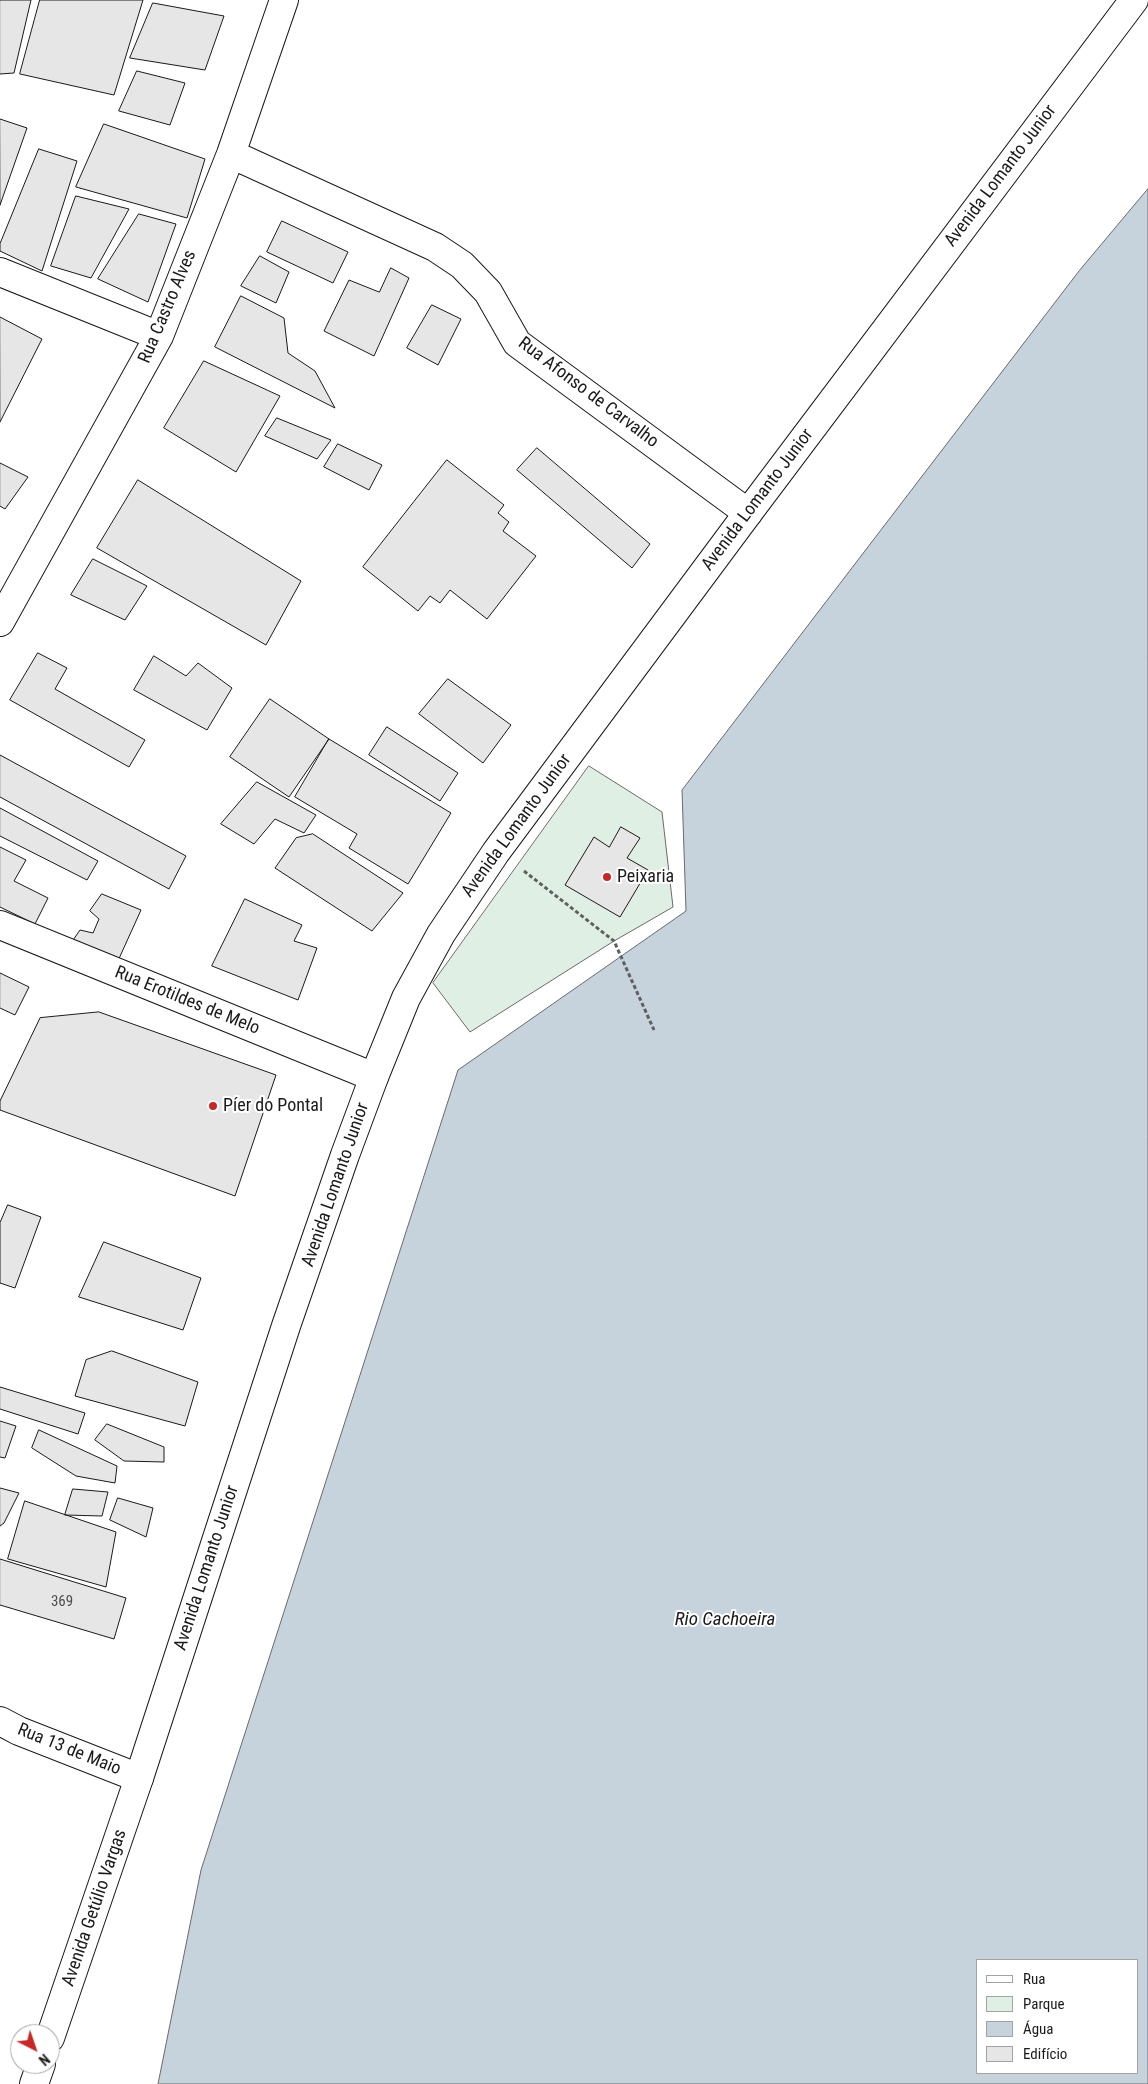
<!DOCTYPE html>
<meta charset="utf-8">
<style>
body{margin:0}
#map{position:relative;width:1148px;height:2084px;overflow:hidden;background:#fff;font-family:"Roboto Condensed",sans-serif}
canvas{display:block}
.legend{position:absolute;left:976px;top:1959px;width:162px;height:115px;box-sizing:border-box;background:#fff;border:1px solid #a3a3a3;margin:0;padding:6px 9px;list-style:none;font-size:15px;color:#1a1a1a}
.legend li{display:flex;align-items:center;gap:10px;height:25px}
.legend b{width:25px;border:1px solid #a3a3a3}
.north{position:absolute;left:10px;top:2024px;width:50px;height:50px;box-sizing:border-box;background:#fff;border:1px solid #a3a3a3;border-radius:50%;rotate:139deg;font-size:14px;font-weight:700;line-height:20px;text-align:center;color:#1a1a1a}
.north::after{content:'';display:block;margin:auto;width:18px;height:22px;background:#c62828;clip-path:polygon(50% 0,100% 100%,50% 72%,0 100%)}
</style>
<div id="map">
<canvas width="1148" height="2084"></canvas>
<ul class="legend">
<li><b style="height:6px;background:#fff"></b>Rua</li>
<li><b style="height:14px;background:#e0efe3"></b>Parque</li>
<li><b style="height:14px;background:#c6d2dc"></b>Água</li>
<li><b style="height:14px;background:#e6e6e6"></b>Edifício</li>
</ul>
<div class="north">N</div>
</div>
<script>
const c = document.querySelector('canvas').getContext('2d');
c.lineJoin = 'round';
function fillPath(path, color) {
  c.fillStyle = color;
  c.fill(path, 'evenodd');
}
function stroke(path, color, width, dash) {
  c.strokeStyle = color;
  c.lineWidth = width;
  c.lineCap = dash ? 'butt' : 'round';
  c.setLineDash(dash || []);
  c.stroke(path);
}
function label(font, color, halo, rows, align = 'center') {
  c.font = font + ' "Roboto Condensed",sans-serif';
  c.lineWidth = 4;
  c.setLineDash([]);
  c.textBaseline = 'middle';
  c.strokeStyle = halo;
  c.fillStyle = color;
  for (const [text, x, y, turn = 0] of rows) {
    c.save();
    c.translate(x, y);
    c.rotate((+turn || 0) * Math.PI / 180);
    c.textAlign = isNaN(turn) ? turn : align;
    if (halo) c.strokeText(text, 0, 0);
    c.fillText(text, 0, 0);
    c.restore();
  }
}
const green = new Path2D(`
 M 589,766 L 662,812 L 673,907 L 614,941 L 470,1032 L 433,983 Z`);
fillPath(green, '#e0efe3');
stroke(green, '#6a6a6a', 1);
const water = new Path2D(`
 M 1148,189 L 1148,2084 L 158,2084 L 201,1870 L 458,1070 L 686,911 L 682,790 L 1079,271 ZM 977,1960 L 1137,1960 L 1137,2073 L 977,2073 Z`);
fillPath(water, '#c6d2dc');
stroke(water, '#6a6a6a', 1);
const building = new Path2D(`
 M 0,0 L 31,0 L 14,73 L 0,74 Z
 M 40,0 L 143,0 L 114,95 L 20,74 Z
 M 153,3 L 224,16 L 205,70 L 130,58 Z
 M 137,71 L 185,83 L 170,125 L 119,111 Z
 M 0,119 L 27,128 L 0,205 Z
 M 104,124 L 205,159 L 187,218 L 76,187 Z
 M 39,149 L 77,161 L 42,271 L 0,251 L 0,244 Z
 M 76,196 L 129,209 L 91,278 L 51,266 Z
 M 139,214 L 176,224 L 148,302 L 98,279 Z
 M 282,221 L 348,252 L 333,283 L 267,252 Z
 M 260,256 L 289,272 L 276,303 L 241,286 Z
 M 391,268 L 409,278 L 374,356 L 324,331 L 349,280 L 379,292 Z
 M 241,296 L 284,318 L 288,353 L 315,371 L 335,408 L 215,347 Z
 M 432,305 L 461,319 L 438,365 L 407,348 Z
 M 0,317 L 42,339 L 0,422 Z
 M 204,361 L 280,396 L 236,472 L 164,428 Z
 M 277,418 L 331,440 L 317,459 L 265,436 Z
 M 338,444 L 382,465 L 369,490 L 324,467 Z
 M 537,448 L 650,544 L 632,568 L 517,470 Z
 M 447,460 L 504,505 L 498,513 L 509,522 L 503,531 L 536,556 L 487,619 L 450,590 L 440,603 L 430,596 L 418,611 L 363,567 Z
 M 0,463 L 28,477 L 5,509 L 0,506 Z
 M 138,480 L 301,581 L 266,645 L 97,548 Z
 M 93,559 L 147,586 L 125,620 L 71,595 Z
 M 38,653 L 67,668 L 55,689 L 145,740 L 129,767 L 10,700 Z
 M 154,656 L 186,676 L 198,663 L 232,688 L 207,730 L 134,690 Z
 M 448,679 L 511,725 L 483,763 L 419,714 Z
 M 270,699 L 329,739 L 289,797 L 230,757 Z
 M 387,727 L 458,773 L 440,801 L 369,755 Z
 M 329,739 L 451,813 L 408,884 L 349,848 L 357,834 L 295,797 Z
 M 0,755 L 186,856 L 169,889 L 0,797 Z
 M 257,782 L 316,815 L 304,833 L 275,819 L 254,844 L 221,824 Z
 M 0,808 L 98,861 L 87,880 L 0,836 Z
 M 621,827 L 640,838 L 627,858 L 648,870 L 620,917 L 565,885 L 594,837 L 609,847 Z
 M 313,834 L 403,893 L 372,931 L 275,868 L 296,838 Z
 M 0,847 L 26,860 L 14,881 L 48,898 L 35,924 L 0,907 Z
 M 102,894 L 141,910 L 117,963 L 71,943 L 80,930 L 93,933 L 99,919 L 90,911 Z
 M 245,899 L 302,925 L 294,941 L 317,948 L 298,1000 L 212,966 Z
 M 0,973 L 29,987 L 15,1015 L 0,1008 Z
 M 99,1012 L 276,1075 L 235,1196 L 0,1110 L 0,1101 L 40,1018 Z
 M 8,1205 L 41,1217 L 15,1288 L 0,1283 L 0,1223 Z
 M 104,1242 L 201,1278 L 183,1330 L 79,1297 Z
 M 112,1351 L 198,1382 L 185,1426 L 75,1396 L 86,1360 Z
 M 0,1387 L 85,1413 L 78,1434 L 0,1409 Z
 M 0,1421 L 16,1426 L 5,1458 L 0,1457 Z
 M 107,1424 L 164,1447 L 164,1462 L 124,1461 L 95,1440 Z
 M 39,1430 L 117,1466 L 115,1483 L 76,1476 L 32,1448 Z
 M 0,1488 L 19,1493 L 4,1523 L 0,1526 Z
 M 73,1489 L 108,1492 L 102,1516 L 65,1515 Z
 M 118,1498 L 153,1508 L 146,1537 L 110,1520 Z
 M 25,1501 L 116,1532 L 106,1587 L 8,1559 Z
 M 0,1559 L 126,1598 L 114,1639 L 0,1605 Z`);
fillPath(building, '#e6e6e6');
stroke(building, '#1a1a1a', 1);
const minor = new Path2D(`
 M 231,154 L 435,247 L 462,265 L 488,292 L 517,343 L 748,513
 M 0,272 L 159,336
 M 0,622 L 159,336 L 231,154 L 284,0
 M 0,925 L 374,1077
 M 50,2038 L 139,1778
 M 34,2084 L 41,2064`);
const secondary = new Path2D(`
 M 0,1721 L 19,1731 L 139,1778 L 286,1326 L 345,1155 L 374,1077 L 406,998 L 441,934 L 496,852 L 748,513 L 1134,0`);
stroke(minor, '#1a1a1a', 30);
stroke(secondary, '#1a1a1a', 30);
stroke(new Path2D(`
 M 524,871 L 614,941 L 654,1030`), '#5f5f5f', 3, [4, 2.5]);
stroke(minor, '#fff', 28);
stroke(secondary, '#fff', 28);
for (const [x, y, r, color] of [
 [607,877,5,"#c62828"],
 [213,1106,5,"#c62828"]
]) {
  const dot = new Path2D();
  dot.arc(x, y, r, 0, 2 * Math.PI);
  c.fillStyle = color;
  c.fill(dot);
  stroke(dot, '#fff', 2);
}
label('15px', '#4d4d4d', null, [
 ["369",62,1602]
]);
label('18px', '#1a1a1a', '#fff', [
 ["Avenida Lomanto Junior",1001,176,-53],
 ["Rua Castro Alves",168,307,-67],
 ["Rua Afonso de Carvalho",588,393,37],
 ["Avenida Lomanto Junior",758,500,-53],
 ["Avenida Lomanto Junior",517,826,-54],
 ["Rua Erotildes de Melo",187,1001,22],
 ["Avenida Lomanto Junior",336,1185,-71],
 ["Avenida Lomanto Junior",207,1568,-72],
 ["Rua 13 de Maio",69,1750,22],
 ["Avenida Getúlio Vargas",95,1908,-71]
]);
label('18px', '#1a1a1a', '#fff', [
 ["Peixaria",617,877],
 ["Píer do Pontal",223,1106]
], 'left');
label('italic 19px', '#1a1a1a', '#fff', [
 ["Rio Cachoeira",725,1620]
]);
</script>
